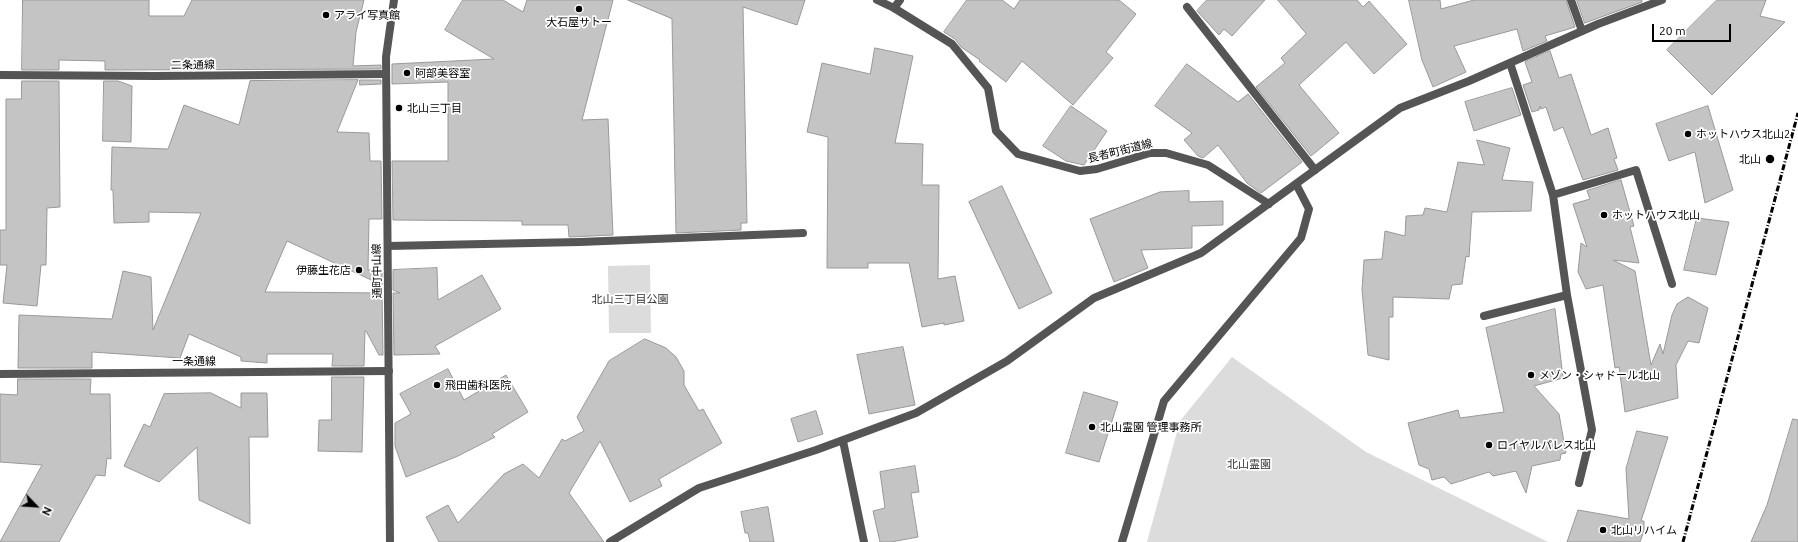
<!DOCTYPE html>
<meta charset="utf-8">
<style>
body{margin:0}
#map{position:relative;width:1798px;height:542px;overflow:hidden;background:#fff;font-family:Ubuntu,sans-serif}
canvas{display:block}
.north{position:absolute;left:16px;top:486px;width:40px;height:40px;-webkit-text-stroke:3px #fff;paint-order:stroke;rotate:115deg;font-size:11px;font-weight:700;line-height:16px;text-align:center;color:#000}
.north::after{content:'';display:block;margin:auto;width:14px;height:18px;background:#000;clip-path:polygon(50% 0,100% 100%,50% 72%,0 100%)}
.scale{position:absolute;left:1652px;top:24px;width:79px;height:18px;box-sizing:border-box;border:2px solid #000;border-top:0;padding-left:5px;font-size:12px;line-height:14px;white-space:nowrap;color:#000;-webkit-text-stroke:3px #fff;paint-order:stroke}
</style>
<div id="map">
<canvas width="1798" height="542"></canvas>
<div class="north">N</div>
<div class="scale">20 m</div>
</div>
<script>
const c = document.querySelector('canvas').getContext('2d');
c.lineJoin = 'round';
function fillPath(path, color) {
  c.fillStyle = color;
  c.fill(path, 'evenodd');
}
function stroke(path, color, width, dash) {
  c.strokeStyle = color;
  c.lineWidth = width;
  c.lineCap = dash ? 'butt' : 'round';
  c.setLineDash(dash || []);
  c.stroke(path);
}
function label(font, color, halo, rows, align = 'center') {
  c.font = font + ' Ubuntu,"Noto Sans JP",sans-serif';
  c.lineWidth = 3.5;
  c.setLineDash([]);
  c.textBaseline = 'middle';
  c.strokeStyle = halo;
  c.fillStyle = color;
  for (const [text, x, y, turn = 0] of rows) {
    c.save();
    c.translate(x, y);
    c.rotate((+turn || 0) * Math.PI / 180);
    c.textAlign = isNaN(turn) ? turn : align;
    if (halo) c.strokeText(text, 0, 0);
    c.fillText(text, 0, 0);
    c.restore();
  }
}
fillPath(new Path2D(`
 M 650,265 L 651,333 L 609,333 L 608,266 Z
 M 1232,357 L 1366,452 L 1548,542 L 1147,542 L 1180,421 Z`), '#dcdcdc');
const building = new Path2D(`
 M 23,0 L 149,0 L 149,16 L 184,16 L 192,0 L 364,0 L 356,32 L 353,66 L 381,65 L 381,69 L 105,70 L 105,61 L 59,60 L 59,70 L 22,70 Z
 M 463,0 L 503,0 L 523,12 L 527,0 L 613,0 L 582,120 L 608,119 L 613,235 L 569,237 L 568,225 L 522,225 L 522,221 L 393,220 L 392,161 L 448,161 L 448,82 L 392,84 L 392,64 L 494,59 L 445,30 Z
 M 628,0 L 805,0 L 797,25 L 743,7 L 747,223 L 741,223 L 741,230 L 676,233 L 672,19 Z
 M 967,0 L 1002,0 L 1014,9 L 1020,0 L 1119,0 L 1136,14 L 1106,52 L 1113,58 L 1073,105 L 1022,61 L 1006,82 L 979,61 L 980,60 L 961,47 L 955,39 L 944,32 Z
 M 1207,0 L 1265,0 L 1232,36 L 1224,29 L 1219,35 L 1197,11 Z
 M 1278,0 L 1357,0 L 1363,7 L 1369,1 L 1407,44 L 1374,74 L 1346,42 L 1299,85 L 1339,133 L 1311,156 L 1256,87 L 1285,63 L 1281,58 L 1306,34 Z
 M 1409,0 L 1440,0 L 1441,9 L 1474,0 L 1566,0 L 1575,27 L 1545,36 L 1547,41 L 1523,51 L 1517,29 L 1454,46 L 1466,72 L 1433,87 L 1422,60 Z
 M 1577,0 L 1642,0 L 1642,2 L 1585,23 Z
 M 1717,0 L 1766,0 L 1760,16 L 1785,22 L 1712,95 L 1667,50 Z
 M 875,48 L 913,56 L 895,143 L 923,144 L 922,185 L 939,185 L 938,279 L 955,276 L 964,321 L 944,325 L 944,323 L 922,327 L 909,263 L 868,263 L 868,268 L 827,268 L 828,137 L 807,132 L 822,63 L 870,74 Z
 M 1550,51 L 1559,78 L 1571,74 L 1591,135 L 1608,128 L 1617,158 L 1614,159 L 1618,170 L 1583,180 L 1563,127 L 1554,131 L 1546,107 L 1541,109 L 1540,106 L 1539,110 L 1532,112 L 1523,85 L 1532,82 L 1525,62 Z
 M 1187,64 L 1238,102 L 1248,94 L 1302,162 L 1261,193 L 1247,183 L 1218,145 L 1203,158 L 1198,156 L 1184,140 L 1192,133 L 1155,106 Z
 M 358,80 L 337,132 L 369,133 L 370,161 L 381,161 L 382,219 L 369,219 L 368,270 L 382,270 L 382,285 L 287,241 L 265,292 L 382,293 L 383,355 L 379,355 L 366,331 L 365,331 L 364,366 L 332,366 L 333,354 L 267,354 L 267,363 L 241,361 L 241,357 L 189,334 L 180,358 L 92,352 L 92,368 L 18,368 L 19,315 L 112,319 L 123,271 L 151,277 L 153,330 L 201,213 L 149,212 L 149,222 L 114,223 L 113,190 L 111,190 L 112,147 L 168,149 L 184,105 L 239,125 L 250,81 Z
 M 360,80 L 381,80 L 381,84 L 360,85 Z
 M 22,81 L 59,81 L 60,207 L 47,208 L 46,265 L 41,265 L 37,306 L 3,303 L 7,265 L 0,265 L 0,230 L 6,230 L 6,99 L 21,99 Z
 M 104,81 L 118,81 L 132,86 L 131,142 L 103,141 Z
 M 1512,88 L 1521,115 L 1474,131 L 1465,102 Z
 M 1071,106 L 1107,131 L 1084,165 L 1066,161 L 1043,146 Z
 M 1708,106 L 1733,190 L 1705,203 L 1695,152 L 1669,161 L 1656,124 Z
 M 1477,140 L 1510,148 L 1502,180 L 1533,182 L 1531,211 L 1472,212 L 1469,257 L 1466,256 L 1462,284 L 1452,285 L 1449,299 L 1393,297 L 1393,317 L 1389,317 L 1389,360 L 1368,355 L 1362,290 L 1364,260 L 1382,259 L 1385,231 L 1405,236 L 1406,216 L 1423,215 L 1425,208 L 1447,212 L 1458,162 L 1484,165 Z
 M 1621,180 L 1634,226 L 1630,227 L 1639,263 L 1613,260 L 1635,271 L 1651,365 L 1660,344 L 1663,354 L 1672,315 L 1677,304 L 1688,297 L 1708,308 L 1699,343 L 1688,341 L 1676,365 L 1678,398 L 1625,412 L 1619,367 L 1615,368 L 1603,285 L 1586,289 L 1578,272 L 1581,243 L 1587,247 L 1573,204 L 1590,199 L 1587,191 Z
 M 1002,186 L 1052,293 L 1019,309 L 969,202 Z
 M 1189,191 L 1189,202 L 1223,201 L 1223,225 L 1192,226 L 1192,248 L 1141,250 L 1148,268 L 1114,282 L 1090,219 L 1160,192 Z
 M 1697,218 L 1729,222 L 1716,275 L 1684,270 Z
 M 437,268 L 438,300 L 482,275 L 501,309 L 435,346 L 440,354 L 394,355 L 393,293 L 400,293 L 393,290 L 393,270 Z
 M 1555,309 L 1563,378 L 1534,386 L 1559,414 L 1566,453 L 1561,454 L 1560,460 L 1532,466 L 1526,493 L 1516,471 L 1493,476 L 1489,472 L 1451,484 L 1444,477 L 1432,480 L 1429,469 L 1419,465 L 1408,423 L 1458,410 L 1460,418 L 1504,412 L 1486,328 Z
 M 645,339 L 666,348 L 676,357 L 684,371 L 684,385 L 699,411 L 703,409 L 722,443 L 659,479 L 662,486 L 630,502 L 600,441 L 569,493 L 604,542 L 439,542 L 426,517 L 448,505 L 458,523 L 504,474 L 523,464 L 539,478 L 562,439 L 565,441 L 584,431 L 577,417 L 609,361 Z
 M 903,347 L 915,405 L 869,414 L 857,355 Z
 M 448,369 L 464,400 L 506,375 L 528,412 L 492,434 L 495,437 L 458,456 L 406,477 L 395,446 L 395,423 L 411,414 L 400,394 Z
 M 332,377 L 364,377 L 362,452 L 318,451 L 319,420 L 331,420 Z
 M 18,379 L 91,379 L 90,394 L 110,394 L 111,459 L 107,458 L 105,476 L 96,475 L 59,542 L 0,542 L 42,465 L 0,462 L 0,394 L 17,395 Z
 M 1084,392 L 1118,402 L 1099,462 L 1066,453 Z
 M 211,393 L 241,408 L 241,393 L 267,393 L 268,437 L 249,437 L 250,524 L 199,500 L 197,447 L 159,482 L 124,466 L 144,424 L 150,427 L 164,394 Z
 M 816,411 L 823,434 L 798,442 L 791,419 Z
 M 1793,419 L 1798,420 L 1798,542 L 1751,542 L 1767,505 Z
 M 1637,431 L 1668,437 L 1641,521 L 1644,521 L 1644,531 L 1640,542 L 1567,542 L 1578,510 L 1629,519 L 1626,469 Z
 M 915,466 L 919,492 L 911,493 L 918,537 L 891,542 L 880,542 L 873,511 L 885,508 L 880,472 Z
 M 768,507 L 774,542 L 750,542 L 748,533 L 745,533 L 741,512 Z`);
fillPath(building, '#c4c4c4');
stroke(building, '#999', 1);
stroke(new Path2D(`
 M 1571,0 L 1582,31
 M 1187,7 L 1315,170
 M 894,8 L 900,0
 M 1510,63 L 1553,195 L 1567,295 L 1592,430 L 1579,483
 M 1553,195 L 1636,170 L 1672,284
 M 388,246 L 580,242 L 803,233
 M 1484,316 L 1567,295
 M 843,441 L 864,542
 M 1122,542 L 1164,401 L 1301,238 L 1309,209 L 1296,184`), '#555', 8);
stroke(new Path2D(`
 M 877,0 L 894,8 L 952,44 L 988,88 L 996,131 L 1018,154 L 1080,171 L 1097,169 L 1150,153 L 1166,153 L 1208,165 L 1269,204
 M 0,75 L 155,76 L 386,74
 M 0,374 L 389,371
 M 610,542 L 699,488 L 816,450 L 916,413 L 1007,361 L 1094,298 L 1201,253 L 1400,108 L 1469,81 L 1598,24 L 1662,0`), '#555', 8);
stroke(new Path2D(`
 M 390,542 L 386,57 L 394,0`), '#555', 8);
stroke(new Path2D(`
 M 1683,542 L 1798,113`), '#000', 3, [6, 2, 1, 2]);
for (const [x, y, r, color] of [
 [579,9,4,"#000"],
 [326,15,4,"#000"],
 [407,73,4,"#000"],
 [399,108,4,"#000"],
 [1688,134,4,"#000"],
 [1770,159,5,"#000"],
 [1604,215,4,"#000"],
 [359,270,4,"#000"],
 [1531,375,4,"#000"],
 [437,385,4,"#000"],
 [1092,427,4,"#000"],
 [1489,445,4,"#000"],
 [1603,530,4,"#000"]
]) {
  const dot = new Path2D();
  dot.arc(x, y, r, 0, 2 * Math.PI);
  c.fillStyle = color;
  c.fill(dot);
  stroke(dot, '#fff', 1.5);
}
label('11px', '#000', '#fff', [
 ["アライ写真館",334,15],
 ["大石屋サトー",579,22,"center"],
 ["阿部美容室",415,73],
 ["北山三丁目",407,108],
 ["ホットハウス北山2",1696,134],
 ["北山",1761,159,"right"],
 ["ホットハウス北山",1612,215],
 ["伊藤生花店",351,270,"right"],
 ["メゾン・シャドール北山",1539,375],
 ["飛田歯科医院",445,385],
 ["北山霊園 管理事務所",1100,427],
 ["ロイヤルパレス北山",1497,445],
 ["北山リハイム",1611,530]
], 'left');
label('11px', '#000', '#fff', [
 ["二条通線",193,65,-1],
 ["長者町街道線",1120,151,-14],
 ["通町中山線",377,271,-91],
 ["一条通線",194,361]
]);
label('11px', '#333', '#fff', [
 ["北山三丁目公園",630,299],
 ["北山霊園",1249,464]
]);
</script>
